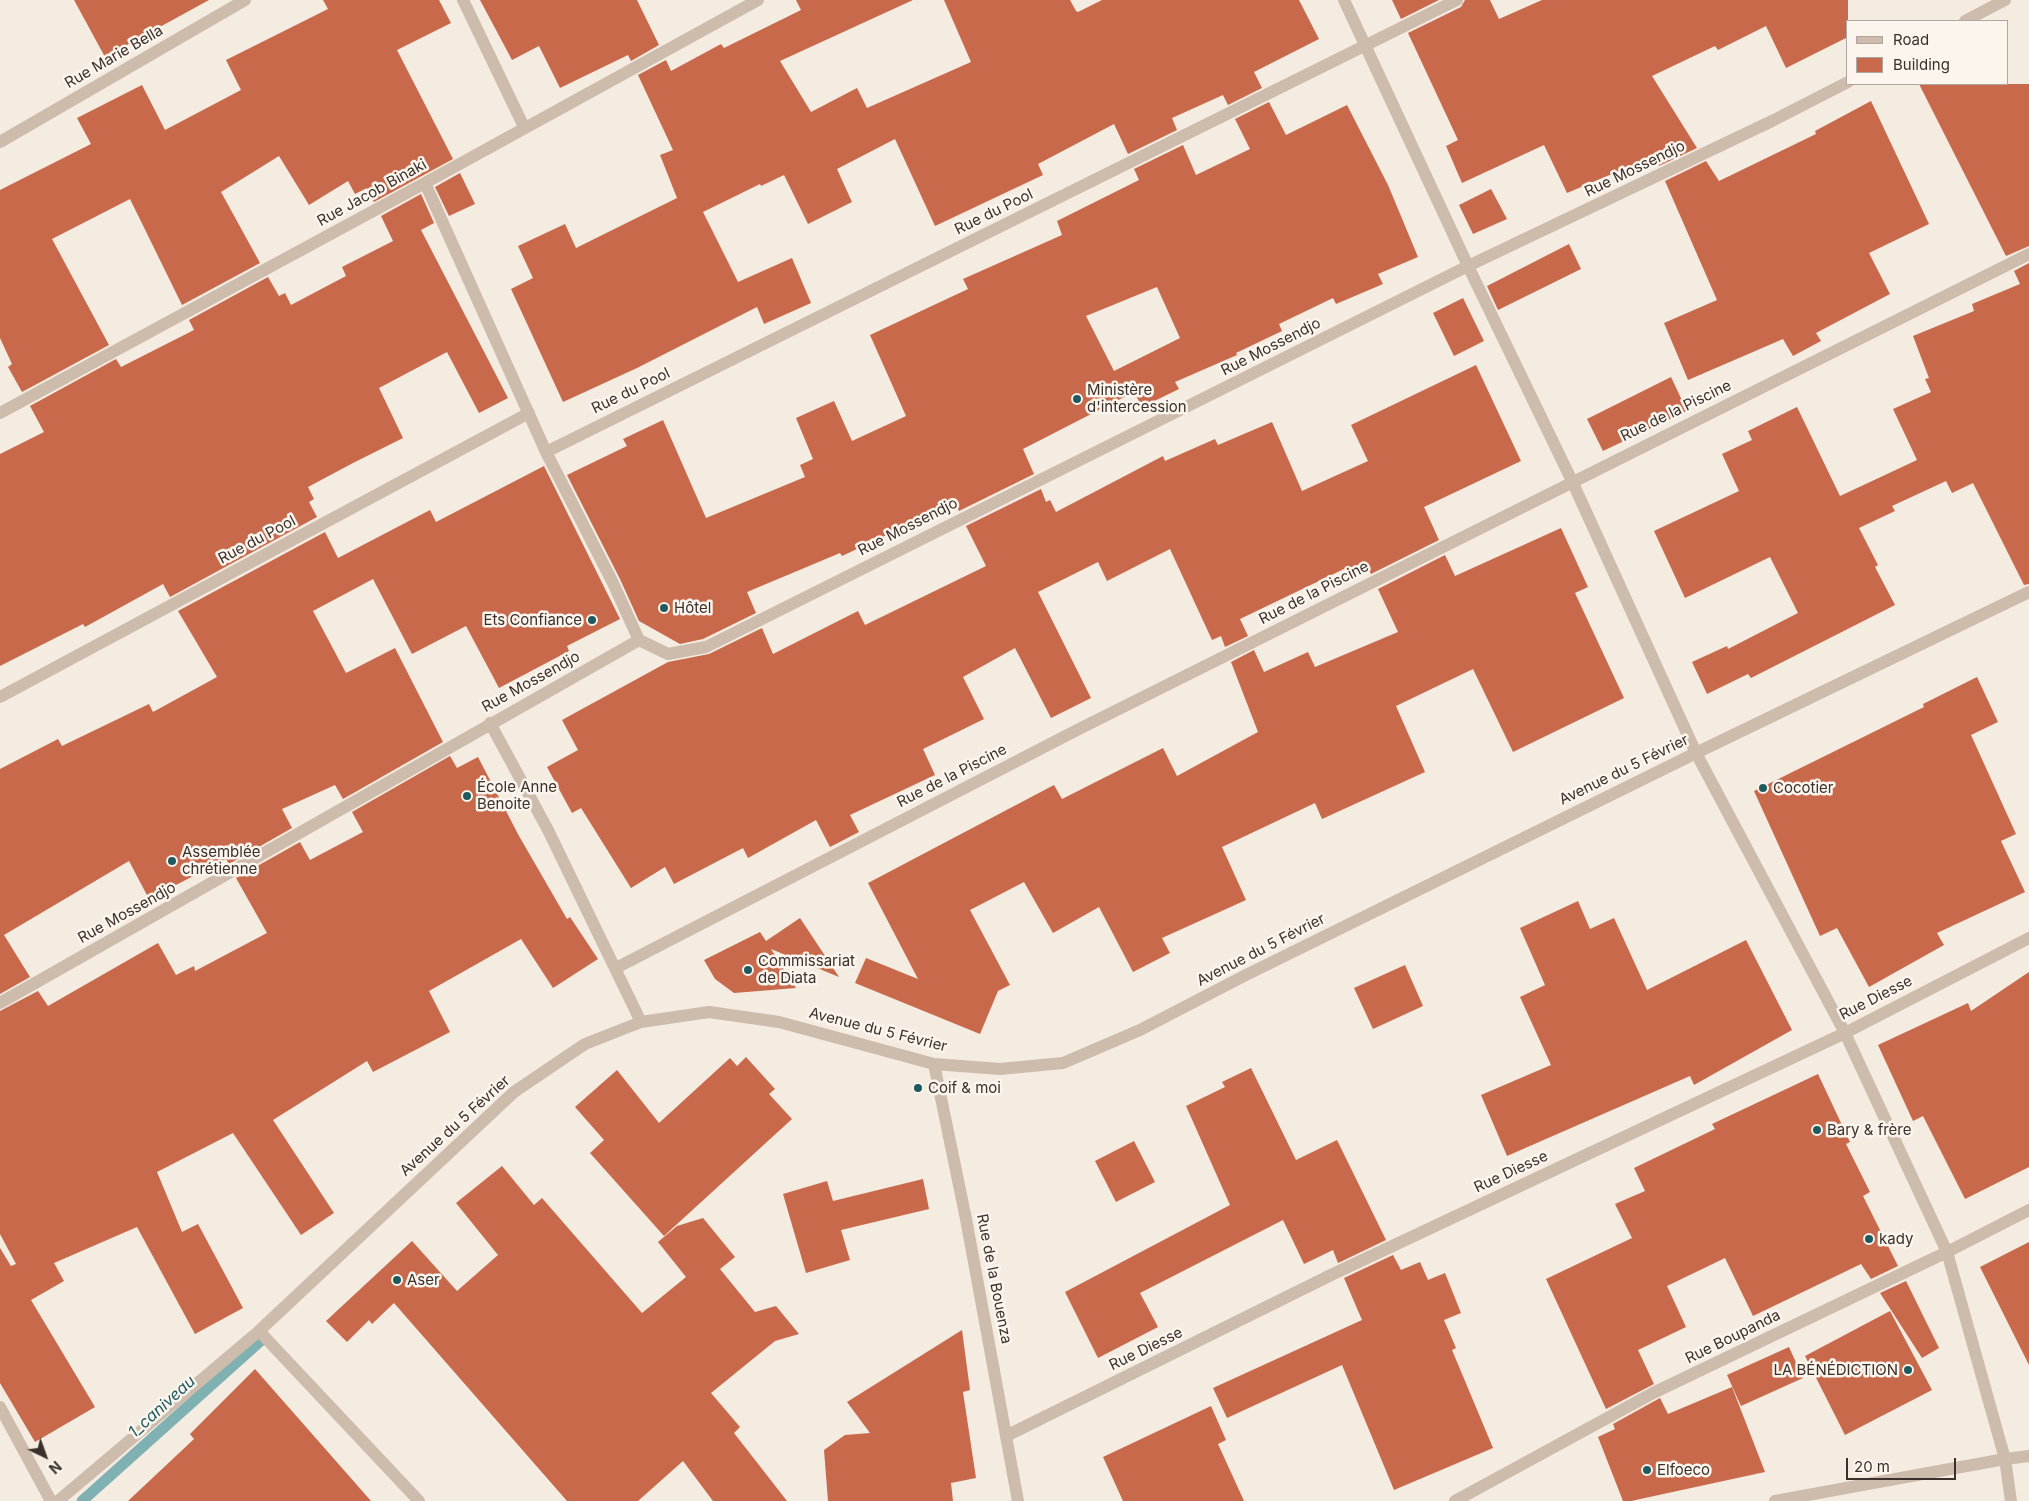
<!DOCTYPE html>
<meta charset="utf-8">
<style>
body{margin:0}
#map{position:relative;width:2029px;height:1501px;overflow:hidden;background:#f4ebe1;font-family:Inter,sans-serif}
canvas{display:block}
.legend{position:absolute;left:1846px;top:20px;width:162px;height:65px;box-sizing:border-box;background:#fbf5ee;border:1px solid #aea6a0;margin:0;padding:6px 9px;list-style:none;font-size:15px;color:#3b302b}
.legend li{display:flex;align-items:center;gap:10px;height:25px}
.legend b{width:25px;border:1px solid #aea6a0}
.north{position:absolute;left:20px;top:1431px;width:50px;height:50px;-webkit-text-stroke:4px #fbf5ee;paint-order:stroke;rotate:138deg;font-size:14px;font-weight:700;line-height:20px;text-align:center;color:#3b302b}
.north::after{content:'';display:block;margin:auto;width:18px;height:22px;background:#3b302b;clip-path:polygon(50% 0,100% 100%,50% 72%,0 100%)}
.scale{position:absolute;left:1846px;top:1458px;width:110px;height:22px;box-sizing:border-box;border:2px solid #3b302b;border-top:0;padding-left:6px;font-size:15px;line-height:18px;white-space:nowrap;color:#3b302b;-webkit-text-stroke:4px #fbf5ee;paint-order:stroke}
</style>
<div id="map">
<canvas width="2029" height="1501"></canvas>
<ul class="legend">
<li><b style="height:6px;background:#cdbbac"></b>Road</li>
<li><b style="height:14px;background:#c8694b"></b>Building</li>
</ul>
<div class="north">N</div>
<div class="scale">20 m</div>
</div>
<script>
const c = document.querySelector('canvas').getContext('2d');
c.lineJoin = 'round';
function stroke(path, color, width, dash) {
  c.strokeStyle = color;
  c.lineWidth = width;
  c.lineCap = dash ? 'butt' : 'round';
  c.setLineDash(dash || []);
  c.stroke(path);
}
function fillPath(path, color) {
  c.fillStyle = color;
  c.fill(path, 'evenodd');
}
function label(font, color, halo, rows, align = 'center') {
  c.font = font + ' Inter,sans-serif';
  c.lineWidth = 5;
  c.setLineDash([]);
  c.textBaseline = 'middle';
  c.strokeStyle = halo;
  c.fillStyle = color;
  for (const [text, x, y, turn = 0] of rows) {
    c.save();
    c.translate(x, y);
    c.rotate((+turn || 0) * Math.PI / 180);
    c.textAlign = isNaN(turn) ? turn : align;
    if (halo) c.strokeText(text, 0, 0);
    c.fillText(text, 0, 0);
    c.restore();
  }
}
stroke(new Path2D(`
 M 82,1501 L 265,1337`), '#7fb0b2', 11);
fillPath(new Path2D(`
 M 74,0 L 209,0 L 105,57 Z
 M 323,0 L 439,0 L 451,23 L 397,50 L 453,159 L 374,202 L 367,188 L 355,194 L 348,181 L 309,205 L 279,156 L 221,192 L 260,263 L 182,305 L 130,199 L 52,239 L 109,345 L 22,392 L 8,367 L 12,364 L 0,338 L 0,190 L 91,144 L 77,118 L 142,85 L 165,130 L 241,90 L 226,60 L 328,9 Z
 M 480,0 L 637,0 L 659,45 L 631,61 L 628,55 L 560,88 L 539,46 L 512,60 Z
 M 796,0 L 913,0 L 780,61 L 811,112 L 857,88 L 867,108 L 971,62 L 944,0 L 1070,0 L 1076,11 L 1078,12 L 1102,0 L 1299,0 L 1319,39 L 1254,72 L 1262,88 L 1228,105 L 1223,95 L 1172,118 L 1177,130 L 1128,154 L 1114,124 L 1038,164 L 1043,175 L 935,226 L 895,139 L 837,169 L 852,202 L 808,224 L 784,175 L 761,186 L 760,184 L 703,212 L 738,282 L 792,258 L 811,303 L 764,324 L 757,307 L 637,368 L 563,402 L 511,289 L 533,278 L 518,246 L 565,224 L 576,248 L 677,198 L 660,155 L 673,150 L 638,75 L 666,60 L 671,71 L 721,44 L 724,48 L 801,10 Z
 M 1392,0 L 1439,0 L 1401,19 Z
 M 1465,0 L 1490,0 L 1499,19 L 1542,0 L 1848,0 L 1848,37 L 1786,68 L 1766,26 L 1718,50 L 1715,46 L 1652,76 L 1697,148 L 1659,166 L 1654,154 L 1620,173 L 1619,171 L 1567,193 L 1544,145 L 1462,183 L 1446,146 L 1458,140 L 1408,33 L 1461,7 Z
 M 1919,84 L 2029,84 L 2029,246 L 2006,256 Z
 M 1871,101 L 1929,224 L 1869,253 L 1890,294 L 1816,333 L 1821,341 L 1793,356 L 1783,339 L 1688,380 L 1664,323 L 1717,300 L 1665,181 L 1706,161 L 1719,181 L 1816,134 L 1815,131 Z
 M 1269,102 L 1286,135 L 1347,105 L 1388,185 L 1418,257 L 1378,274 L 1383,284 L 1336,304 L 1333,298 L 1279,324 L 1282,331 L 1236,353 L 1237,355 L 1175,382 L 1179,389 L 1142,407 L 1134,392 L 1023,449 L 1034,474 L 959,511 L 955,503 L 842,556 L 840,553 L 747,592 L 756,613 L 703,639 L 680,644 L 639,621 L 620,579 L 567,475 L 627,446 L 623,439 L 663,420 L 706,518 L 805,477 L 800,465 L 813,459 L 796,418 L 834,401 L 852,441 L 906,416 L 870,335 L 968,289 L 963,279 L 1062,235 L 1057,221 L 1139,180 L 1134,169 L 1183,145 L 1196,175 L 1250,149 L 1235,119 ZM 1157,287 L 1180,338 L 1114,371 L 1086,316 Z
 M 460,173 L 475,204 L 449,216 L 435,187 Z
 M 1491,189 L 1507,219 L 1473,234 L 1459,205 Z
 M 421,194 L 434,223 L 421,230 L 508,398 L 479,413 L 447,352 L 379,388 L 403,438 L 353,463 L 308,487 L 314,499 L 309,502 L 317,517 L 170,597 L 163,584 L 85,627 L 83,624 L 0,666 L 0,454 L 44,432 L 30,406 L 116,359 L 121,367 L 194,330 L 189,320 L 268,277 L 279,296 L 285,293 L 291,305 L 346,276 L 342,267 L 393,241 L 381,216 Z
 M 1569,244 L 1581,269 L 1498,310 L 1487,286 Z
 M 2029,263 L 2029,584 L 2024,585 L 1973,483 L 1952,493 L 1946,481 L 1892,506 L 1895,511 L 1859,528 L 1878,565 L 1875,567 L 1895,605 L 1751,678 L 1748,674 L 1707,694 L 1692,662 L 1727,646 L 1728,649 L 1798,613 L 1770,557 L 1685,598 L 1654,531 L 1739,491 L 1722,454 L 1752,440 L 1748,431 L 1797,407 L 1840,496 L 1917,460 L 1893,409 L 1931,392 L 1925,379 L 1929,378 L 1913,336 L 1974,311 L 1972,304 L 2020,284 L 2014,271 Z
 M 1463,298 L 1484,341 L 1454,356 L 1433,313 Z
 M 1476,365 L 1521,461 L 1424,507 L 1439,540 L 1371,574 L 1366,565 L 1348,573 L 1346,568 L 1240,619 L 1248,636 L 1225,647 L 1221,636 L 1212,640 L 1170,549 L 1107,581 L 1098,562 L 1038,592 L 1091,698 L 1051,718 L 1015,648 L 963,677 L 984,719 L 923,749 L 935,775 L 850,815 L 859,832 L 830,847 L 816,820 L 748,858 L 743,848 L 674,884 L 665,867 L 631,888 L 581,808 L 572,813 L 547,767 L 578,750 L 562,720 L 668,662 L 709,654 L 762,628 L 773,654 L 858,611 L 865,625 L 986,566 L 966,526 L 1041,489 L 1046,502 L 1050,500 L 1056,512 L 1163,456 L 1165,461 L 1215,439 L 1218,445 L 1272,422 L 1302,491 L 1368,461 L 1351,425 Z
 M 1671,377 L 1687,411 L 1603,451 L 1587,419 Z
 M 544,466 L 620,619 L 567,646 L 569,651 L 499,688 L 466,626 L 412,654 L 373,579 L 313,611 L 346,673 L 395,648 L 443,742 L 343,799 L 335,785 L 282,809 L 292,828 L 229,864 L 226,859 L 149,899 L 129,861 L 4,935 L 30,977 L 0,994 L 0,769 L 58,739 L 62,746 L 149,704 L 153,712 L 217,677 L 178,611 L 325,532 L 338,558 L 430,510 L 436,522 Z
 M 1561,528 L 1588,587 L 1575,593 L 1624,698 L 1513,752 L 1473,669 L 1396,706 L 1425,772 L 1322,819 L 1315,803 L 1222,847 L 1246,900 L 1162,938 L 1170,953 L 1133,972 L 1099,907 L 1053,933 L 1024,882 L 970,910 L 1010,985 L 998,991 L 980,1034 L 855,983 L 866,958 L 918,979 L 868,883 L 1054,785 L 1062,799 L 1163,748 L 1177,776 L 1258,732 L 1231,662 L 1254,650 L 1264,672 L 1308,652 L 1315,667 L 1398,632 L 1378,589 L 1445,555 L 1455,576 Z
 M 1977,677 L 1998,722 L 1971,735 L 2016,834 L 2001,841 L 2025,892 L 1937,933 L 1944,945 L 1869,987 L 1837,928 L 1820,936 L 1754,791 L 1924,707 L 1923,704 Z
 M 450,756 L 457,768 L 478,757 L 519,836 L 567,919 L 570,917 L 598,959 L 553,988 L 521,939 L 429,991 L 450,1032 L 373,1072 L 367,1061 L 273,1120 L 334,1213 L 301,1235 L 233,1133 L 157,1172 L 182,1232 L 198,1224 L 243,1308 L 195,1334 L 137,1227 L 54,1263 L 64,1281 L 31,1300 L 95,1407 L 35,1442 L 0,1383 L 0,1248 L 11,1266 L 16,1264 L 0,1234 L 0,1011 L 38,991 L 48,1006 L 158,943 L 176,975 L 194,966 L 195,971 L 267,933 L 236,878 L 300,842 L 310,860 L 363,832 L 352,812 Z
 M 1578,901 L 1590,929 L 1614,918 L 1647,990 L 1746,940 L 1792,1030 L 1694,1085 L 1690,1076 L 1507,1156 L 1481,1095 L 1551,1065 L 1520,997 L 1545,985 L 1520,928 Z
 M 800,918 L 839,977 L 771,949 L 796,988 L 734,993 L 715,979 L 704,960 L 760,932 L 766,941 Z
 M 1405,965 L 1423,1006 L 1373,1029 L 1354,988 Z
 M 2029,972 L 2029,1167 L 1965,1199 L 1923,1116 L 1913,1121 L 1878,1045 L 1968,1003 L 1971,1011 Z
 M 746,1057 L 775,1089 L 769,1094 L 792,1119 L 664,1236 L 590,1153 L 604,1140 L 575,1107 L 617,1070 L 659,1123 L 730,1058 L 737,1066 Z
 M 1251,1068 L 1296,1160 L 1337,1140 L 1386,1240 L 1338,1263 L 1333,1250 L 1304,1264 L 1283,1220 L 1140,1293 L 1158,1327 L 1098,1358 L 1065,1292 L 1230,1205 L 1186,1106 L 1225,1087 L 1222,1082 Z
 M 1818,1074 L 1850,1142 L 1846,1144 L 1870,1192 L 1863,1196 L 1898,1266 L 1871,1279 L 1861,1264 L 1753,1316 L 1725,1258 L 1667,1286 L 1686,1327 L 1638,1350 L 1654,1384 L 1606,1409 L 1546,1279 L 1632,1238 L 1615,1204 L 1645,1191 L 1634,1168 L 1715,1129 L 1712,1124 Z
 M 1134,1141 L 1155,1182 L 1116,1202 L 1095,1161 Z
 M 502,1166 L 534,1205 L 542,1198 L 642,1313 L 686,1277 L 658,1242 L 677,1226 L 703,1218 L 735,1257 L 720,1269 L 755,1312 L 776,1306 L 799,1334 L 775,1341 L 711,1393 L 740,1427 L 734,1433 L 787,1501 L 713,1501 L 683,1461 L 638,1501 L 567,1501 L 394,1303 L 372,1324 L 369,1320 L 347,1342 L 326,1321 L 412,1241 L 457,1291 L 498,1255 L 456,1203 Z
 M 923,1179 L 929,1209 L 841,1230 L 850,1260 L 806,1273 L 783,1194 L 827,1181 L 833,1201 Z
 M 2029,1242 L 2029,1365 L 1980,1267 Z
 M 1393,1255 L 1401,1270 L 1420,1262 L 1428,1280 L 1445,1273 L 1461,1313 L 1444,1320 L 1456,1348 L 1452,1350 L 1493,1448 L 1394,1490 L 1342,1365 L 1227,1418 L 1213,1388 L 1362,1320 L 1344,1278 Z
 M 1906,1281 L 1939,1348 L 1922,1358 L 1880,1293 Z
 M 1890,1311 L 1932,1390 L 1845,1435 L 1805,1356 Z
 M 962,1330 L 970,1390 L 963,1392 L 976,1478 L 951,1483 L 953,1501 L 828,1501 L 824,1450 L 845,1435 L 870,1433 L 847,1402 Z
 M 1789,1347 L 1803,1378 L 1741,1406 L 1727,1375 Z
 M 255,1369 L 371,1501 L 128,1501 L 194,1439 L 190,1434 Z
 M 1732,1387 L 1765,1472 L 1631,1501 L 1623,1501 L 1598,1437 L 1615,1429 L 1613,1424 L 1660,1398 L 1668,1414 Z
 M 1211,1406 L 1226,1440 L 1218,1444 L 1244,1501 L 1123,1501 L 1103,1457 Z`), '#c8694b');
stroke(new Path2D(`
 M 463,0 L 524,127
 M 1344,0 L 1468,266 L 1572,481 L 1696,753 L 1845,1033 L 1947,1252 L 2005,1459 L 2011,1501
 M 1965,21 L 2005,0
 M 0,142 L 245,0
 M 425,183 L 546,452 L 613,583 L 639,640
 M 0,413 L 425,183 L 758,0
 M 546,452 L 1457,0
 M 639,640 L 668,654 L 706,647 L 1468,266 L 1772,121 L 1848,82
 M 0,697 L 529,413
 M 490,723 L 548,830 L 641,1022
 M 616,968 L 1079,729 L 2029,254
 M 0,1003 C 214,883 425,760 639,640
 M 934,1064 L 966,1219 L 1018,1501
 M 259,1331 L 419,1501
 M 0,1407 L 51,1501
 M 1006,1436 L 1333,1274 L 1845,1033 L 2029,938
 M 58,1501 L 259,1331 L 514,1092 L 585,1044 L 641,1022 L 709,1012 L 779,1022 L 934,1064 L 1000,1069 L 1063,1063 L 1140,1030 L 1244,976 L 1696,753 L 2029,592
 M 1455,1501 L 1653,1393 L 1947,1252 L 2029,1210
 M 1775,1501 L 2005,1459 L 2029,1456`), '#cdbbac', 12);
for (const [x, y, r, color] of [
 [1077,399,5,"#1f5a5e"],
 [664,608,5,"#1f5a5e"],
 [592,620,5,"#1f5a5e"],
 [1763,788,5,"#1f5a5e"],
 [467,796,5,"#1f5a5e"],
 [172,861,5,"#1f5a5e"],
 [748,970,5,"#1f5a5e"],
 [918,1088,5,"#1f5a5e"],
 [1817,1130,5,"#1f5a5e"],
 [1869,1239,5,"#1f5a5e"],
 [397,1280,5,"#1f5a5e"],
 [1908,1370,5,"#1f5a5e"],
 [1647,1470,5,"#1f5a5e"]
]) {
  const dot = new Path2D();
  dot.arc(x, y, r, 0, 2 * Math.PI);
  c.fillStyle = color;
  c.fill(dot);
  stroke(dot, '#fbf5ee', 2);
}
label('15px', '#3b302b', '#fbf5ee', [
 ["Rue Marie Bella",114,57,-30],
 ["Rue Mossendjo",1635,169,-26],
 ["Rue Jacob Binaki",372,193,-29],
 ["Rue du Pool",994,212,-26],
 ["Rue Mossendjo",1271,347,-27],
 ["Rue du Pool",631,391,-26],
 ["Rue de la Piscine",1676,411,-26],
 ["Rue Mossendjo",908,527,-27],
 ["Rue du Pool",257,540,-28],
 ["Rue de la Piscine",1314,593,-27],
 ["Rue Mossendjo",531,682,-29],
 ["Avenue du 5 Février",1624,770,-26],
 ["Rue de la Piscine",952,776,-27],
 ["Rue Mossendjo",127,913,-29],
 ["Avenue du 5 Février",1261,950,-27],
 ["Rue Diesse",1876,998,-27],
 ["Avenue du 5 Février",878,1030,14],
 ["Avenue du 5 Février",455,1126,-42],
 ["Rue Diesse",1511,1172,-25],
 ["Rue de la Bouenza",994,1279,79],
 ["Rue Boupanda",1733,1337,-26],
 ["Rue Diesse",1146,1349,-26]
]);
label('15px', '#3b302b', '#fbf5ee', [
 ["Ministère",1087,390],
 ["d'intercession",1087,407],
 ["Hôtel",674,608],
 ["Ets Confiance",582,620,"right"],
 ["École Anne",477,787],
 ["Benoite",477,804],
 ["Cocotier",1773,788],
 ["Assemblée",182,852],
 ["chrétienne",182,869],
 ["Commissariat",758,961],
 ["de Diata",758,978],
 ["Coif & moi",928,1088],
 ["Bary & frère",1827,1130],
 ["kady",1879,1239],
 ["Aser",407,1280],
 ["LA BÉNÉDICTION",1898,1370,"right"],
 ["Elfoeco",1657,1470]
], 'left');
label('italic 16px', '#1f5a5e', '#fbf5ee', [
 ["1_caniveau",162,1407,-42]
]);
</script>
